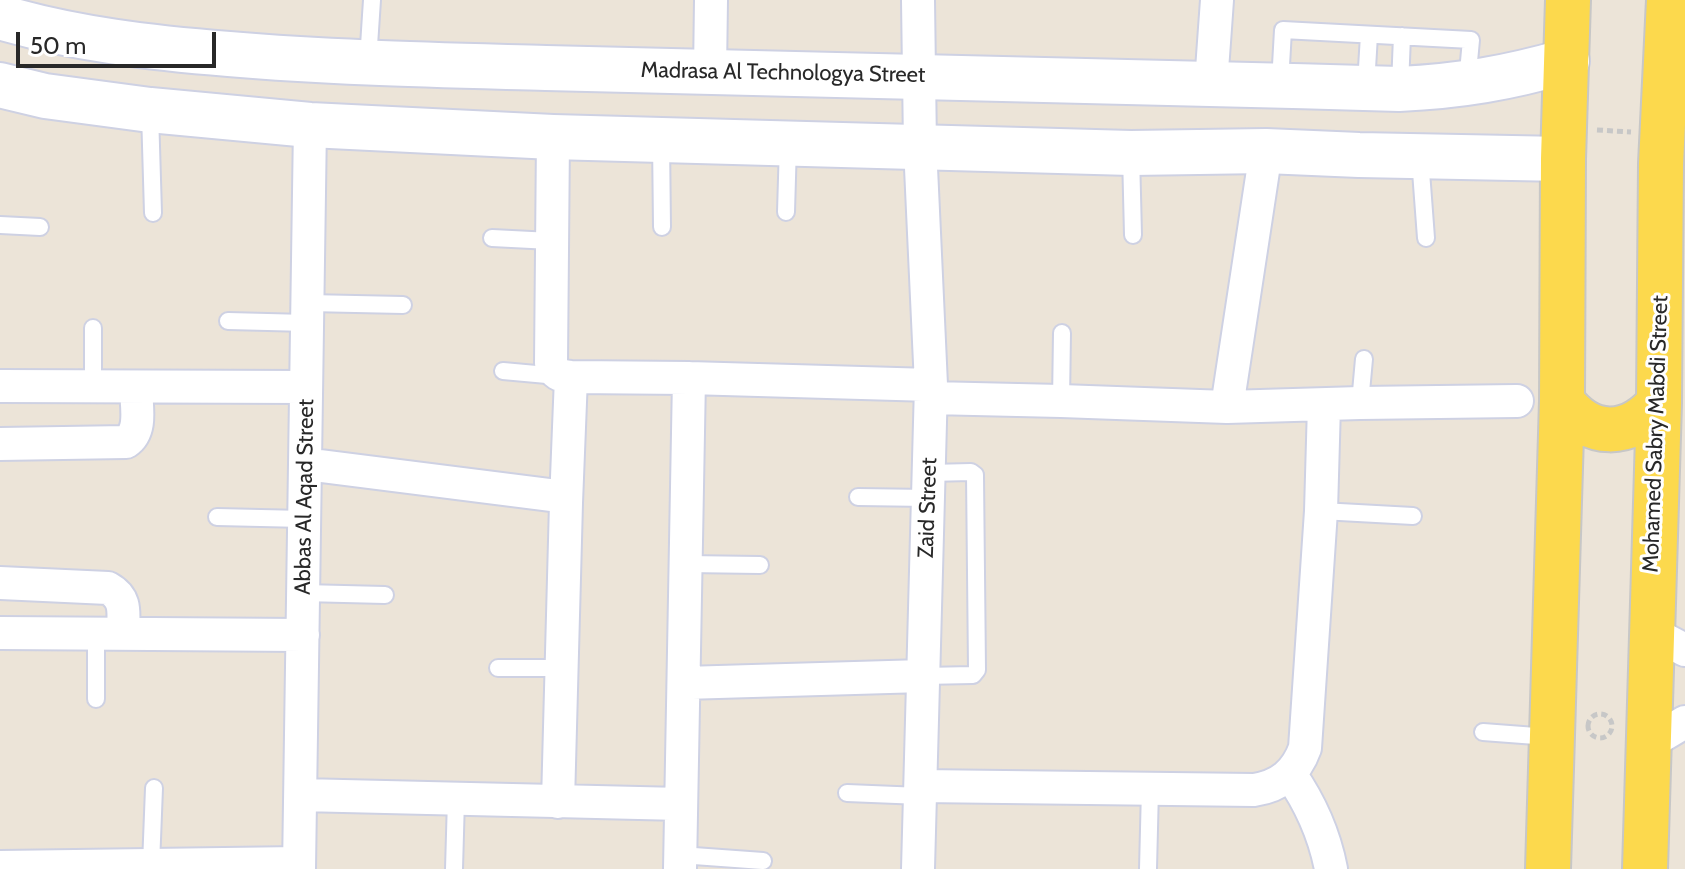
<!DOCTYPE html>
<style>
body{margin:0}
#map{position:relative;width:1685px;height:869px;overflow:hidden;background:#ece4d8;font-family:Cabin,sans-serif}
canvas{display:block}
.scale{position:absolute;left:16px;top:32px;width:200px;height:36px;box-sizing:border-box;border:4px solid #282828;border-top:0;padding-left:10px;font-size:24px;line-height:28px;white-space:nowrap;color:#282828;-webkit-text-stroke:6px #fff;paint-order:stroke}
</style>
<div id="map">
<canvas width="1685" height="869"></canvas>
<div class="scale">50 m</div>
</div>
<script>
const c = document.querySelector('canvas').getContext('2d');
c.lineJoin = 'round';
function stroke(path, color, width, dash) {
  c.strokeStyle = color;
  c.lineWidth = width;
  c.lineCap = dash ? 'butt' : 'round';
  c.setLineDash(dash || []);
  c.stroke(path);
}
function label(font, color, halo, rows, align = 'center') {
  c.font = font + ' Cabin,sans-serif';
  c.lineWidth = 6;
  c.setLineDash([]);
  c.textBaseline = 'middle';
  c.strokeStyle = halo;
  c.fillStyle = color;
  for (const [text, x, y, turn = 0] of rows) {
    c.save();
    c.translate(x, y);
    c.rotate((+turn || 0) * Math.PI / 180);
    c.textAlign = isNaN(turn) ? turn : align;
    if (halo) c.strokeText(text, 0, 0);
    c.fillText(text, 0, 0);
    c.restore();
  }
}
const lane = new Path2D(`
 M 368,61 L 372,0
 M 1280,83 L 1283,30 L 1471,40 L 1467,83
 M 1366,85 L 1369,35
 M 1400,86 L 1402,36
 M 150,112 L 153,213
 M 661,140 L 662,227
 M 1131,154 L 1133,235
 M 1420,158 L 1426,238
 M 786,212 L 788,144
 M 0,225 L 40,227
 M 492,238 L 551,241
 M 308,303 L 403,305
 M 228,321 L 307,323
 M 503,371 L 558,376
 M 93,387 L 93,328
 M 1061,401 L 1062,333
 M 1360,403 L 1364,359
 M 858,497 L 928,498
 M 1321,511 L 1413,516
 M 217,517 L 304,519
 M 686,564 L 760,565
 M 303,593 L 385,595
 M 96,633 L 96,699
 M 498,668 L 561,668
 M 923,676 L 973,675 L 977,670 L 975,475 L 971,472 L 929,473
 M 1483,732 L 1549,737
 M 847,793 L 921,796
 M 680,855 L 763,861
 M 151,865 L 154,788
 M 454,869 L 456,799
 M 1148,869 L 1150,789`);
const street = new Path2D(`
 M 710,72 L 711,0
 M 1211,84 L 1217,0
 M 553,137 L 551,363 C 554,374 560,376 571,377 L 689,378 L 931,385
 M 0,386 L 306,387
 M 931,398 L 1061,401 L 1227,407 L 1360,403 L 1517,401
 M 1227,407 L 1266,151
 M 0,444 L 126,442 C 143,431 136,405 136,387
 M 305,464 L 566,497
 M 0,583 L 108,588 C 128,599 123,614 123,634
 M 1651,629 L 1664,639 L 1685,650
 M 0,633 L 303,635
 M 684,683 L 923,676
 M 1648,744 L 1685,722
 M 1290,774 C 1311,804 1324,833 1331,869
 M 921,786 L 1254,790 C 1280,786 1296,773 1305,748 L 1321,511 L 1324,405
 M 301,795 L 681,804
 M 558,802 L 566,503 L 571,377
 M 0,867 L 299,863
 M 299,869 L 310,125
 M 680,869 L 689,378
 M 918,869 L 931,385 L 920,146 L 918,0`);
const secondary = new Path2D(`
 M 0,17 C 74,39 152,48 229,54 C 335,63 440,65 546,68 C 831,76 1115,80 1399,89 C 1461,86 1508,78 1567,61
 M 0,85 L 45,96 L 150,110 L 310,125 L 553,137 L 1131,153 L 1266,151 L 1359,155 L 1563,159`);
const primary = new Path2D(`
 M 1562,401 C 1590,439 1629,438 1659,403
 M 1548,869 L 1562,401 L 1563,159 L 1568,0
 M 1645,869 L 1659,403 L 1661,164 L 1669,0`);
stroke(lane, '#ced1e3', 20);
stroke(street, '#ced1e3', 36);
stroke(secondary, '#ced1e3', 48);
stroke(primary, '#c7c7c7', 48);
stroke(new Path2D(`
 M 1597,130 L 1631,132
 M1588 726a12 12 0 1 1 24 0a12 12 0 1 1-24 0Z`), '#c7c7c7', 5, [6, 4]);
stroke(lane, '#fff', 16);
stroke(street, '#fff', 32);
stroke(secondary, '#fff', 44);
stroke(primary, '#fcd94d', 44);
label('22px', '#282828', '#fff', [
 ["Madrasa Al Technologya Street",783,73,1],
 ["Mohamed Sabry Mabdi Street",1656,434,-88],
 ["Abbas Al Aqad Street",305,497,-89],
 ["Zaid Street",928,508,-88]
]);
</script>
